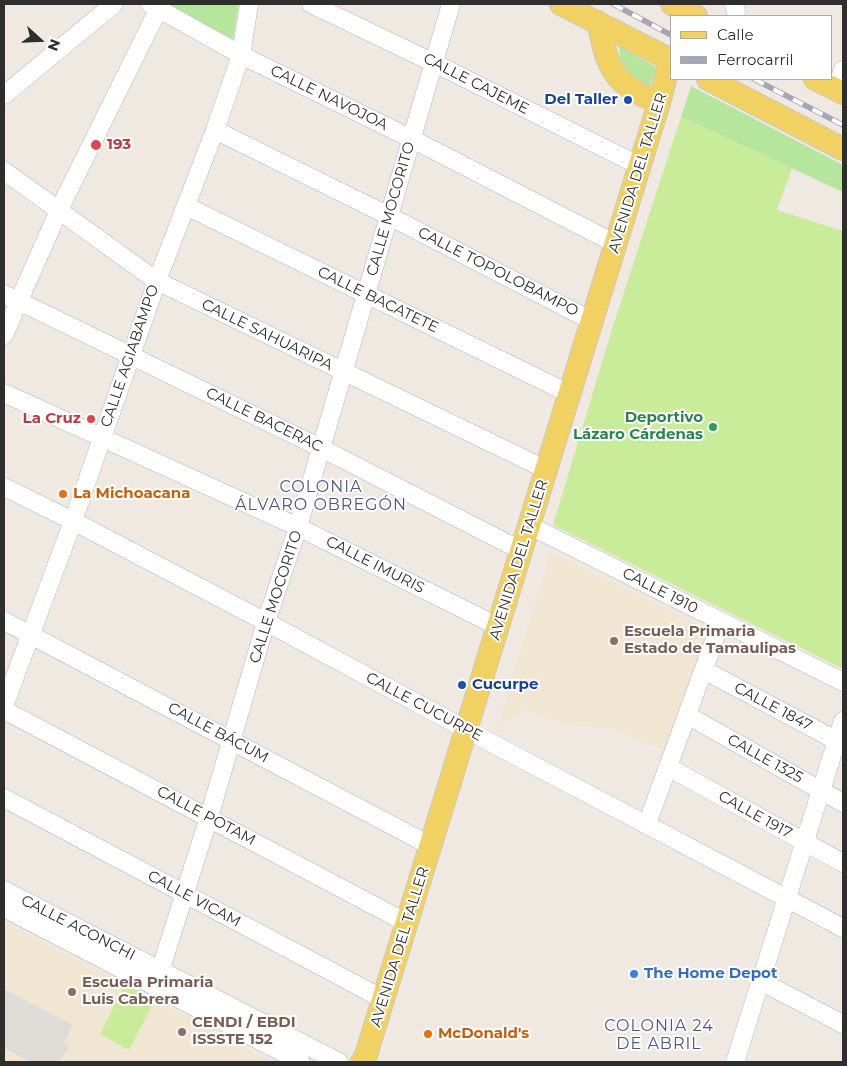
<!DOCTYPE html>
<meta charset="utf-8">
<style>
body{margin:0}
#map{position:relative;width:847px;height:1066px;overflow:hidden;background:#efe9e1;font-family:Montserrat,sans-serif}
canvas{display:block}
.frame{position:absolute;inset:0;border:5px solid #2e2e2e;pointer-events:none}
.legend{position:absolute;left:670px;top:15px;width:162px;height:65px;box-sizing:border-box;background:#fff;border:1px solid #ababab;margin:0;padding:6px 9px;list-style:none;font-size:15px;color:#2e2e2e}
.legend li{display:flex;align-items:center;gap:10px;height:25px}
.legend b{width:25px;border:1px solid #ababab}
.north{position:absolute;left:15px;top:15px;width:50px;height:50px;-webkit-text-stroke:4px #fff;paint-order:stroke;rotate:110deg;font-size:14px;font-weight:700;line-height:20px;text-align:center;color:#2e2e2e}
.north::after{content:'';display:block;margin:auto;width:18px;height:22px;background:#2e2e2e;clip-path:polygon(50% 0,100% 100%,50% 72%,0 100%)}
</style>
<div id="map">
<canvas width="847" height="1066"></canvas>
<div class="frame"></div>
<ul class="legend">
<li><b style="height:6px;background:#f2d163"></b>Calle</li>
<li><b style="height:6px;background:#a3a6b8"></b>Ferrocarril</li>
</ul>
<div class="north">N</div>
</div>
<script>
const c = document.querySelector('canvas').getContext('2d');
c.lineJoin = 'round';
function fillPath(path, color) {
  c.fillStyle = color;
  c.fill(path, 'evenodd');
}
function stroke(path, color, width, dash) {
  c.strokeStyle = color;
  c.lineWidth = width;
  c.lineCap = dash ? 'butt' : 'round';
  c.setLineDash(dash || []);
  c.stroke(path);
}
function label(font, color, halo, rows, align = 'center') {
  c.font = font + ' Montserrat,sans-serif';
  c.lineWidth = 4;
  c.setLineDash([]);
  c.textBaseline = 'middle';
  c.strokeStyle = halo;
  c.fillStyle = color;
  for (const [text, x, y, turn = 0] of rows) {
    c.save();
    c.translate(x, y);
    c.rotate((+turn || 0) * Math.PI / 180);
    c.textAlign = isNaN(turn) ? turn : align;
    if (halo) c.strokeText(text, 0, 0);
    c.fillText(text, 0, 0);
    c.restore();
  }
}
fillPath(new Path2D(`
 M 556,554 L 709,629 L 666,752 L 651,743 L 649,746 L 621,730 L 573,726 L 524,711 L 497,728 L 550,555 Z
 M 4,922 L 125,984 L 271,1062 L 4,1062 Z`), '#f0e6d1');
fillPath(new Path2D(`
 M 164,4 L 239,4 L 233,39 Z
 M 619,46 L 656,67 L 648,93 C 633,79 619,67 619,46 Z
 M 691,86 L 843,165 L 843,192 L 681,117 Z`), '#b6e59e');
fillPath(new Path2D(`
 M 681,117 L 792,168 L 777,210 L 843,231 L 843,669 L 553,525 L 612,329 Z
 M 125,984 L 155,1000 L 129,1050 L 100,1034 Z`), '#c9ec9a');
fillPath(new Path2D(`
 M 4,989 L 73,1025 L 64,1043 L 69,1046 L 60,1062 L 31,1062 L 4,1048 Z`), '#dfdcd8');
const minor = new Path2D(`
 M 150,4 L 241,55 L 412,139 L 616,244
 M 311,4 L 434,63 L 640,166
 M 734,4 L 736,12
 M 836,89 L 843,70
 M 4,95 L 114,4
 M 215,130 L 389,216 L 592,321
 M 4,171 L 157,281 L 547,470
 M 186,206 L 570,394
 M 4,294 L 321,448 L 522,551
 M 4,335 L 59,210 L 159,8
 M 4,393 L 298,527 L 499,627
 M 4,487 L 73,521 L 266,622 L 497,746 L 843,928
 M 530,526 L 843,682
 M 4,621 L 431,846
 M 704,670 L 843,744
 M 4,706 L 73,521 L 157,281 L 215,130 L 241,55 L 249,4
 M 4,710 L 407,923
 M 687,715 L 843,803
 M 668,767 L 843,863
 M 4,798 L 383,999
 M 647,824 L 721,622
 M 4,890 L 339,1062
 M 4,908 L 301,1062
 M 760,981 L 843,1024
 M 155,987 L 209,817 L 266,622 L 298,527 L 451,4
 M 735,1062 L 843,721`);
const major = new Path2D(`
 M 561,4 L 671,60
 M 672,4 L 696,16
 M 598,22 C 608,69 613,84 659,103
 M 708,79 L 843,149
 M 815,79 L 843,93
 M 362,1062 L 366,1055 L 659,103 L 671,57`);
stroke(minor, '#b4b7c1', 19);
stroke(major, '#c9c9c9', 24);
stroke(minor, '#fff', 18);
stroke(major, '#f2d163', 22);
const rail = new Path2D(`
 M 613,4 L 671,35
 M 754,79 L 843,125`);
stroke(rail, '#a3a6b8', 5.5);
stroke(rail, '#fff', 4, [11]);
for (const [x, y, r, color] of [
 [628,100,5,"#1a4fb4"],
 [96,145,6,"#e0444e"],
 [91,419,5,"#e0444e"],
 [713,427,5,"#2e9e5b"],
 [63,494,5,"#e8710a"],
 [614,641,5,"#8d6e63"],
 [462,685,5,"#1a4fb4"],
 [634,974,5,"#3f7fe0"],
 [72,992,5,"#8d6e63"],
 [182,1032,5,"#8d6e63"],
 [428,1034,5,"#e8710a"]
]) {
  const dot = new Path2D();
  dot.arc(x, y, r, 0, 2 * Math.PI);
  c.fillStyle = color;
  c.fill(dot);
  stroke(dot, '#fff', 2);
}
label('15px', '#2e2e2e', '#fff', [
 ["CALLE CAJEME",476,84,27],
 ["CALLE NAVOJOA",329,98,26],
 ["AVENIDA DEL TALLER",638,173,-73],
 ["CALLE MOCORITO",391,209,-74],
 ["CALLE TOPOLOBAMPO",498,272,27],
 ["CALLE BACATETE",378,300,26],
 ["CALLE SAHUARIPA",267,335,26],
 ["CALLE AGIABAMPO",130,356,-71],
 ["CALLE BACERAC",264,420,26],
 ["AVENIDA DEL TALLER",519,560,-73],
 ["CALLE IMURIS",375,565,27],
 ["CALLE 1910",660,591,27],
 ["CALLE MOCORITO",276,597,-72],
 ["CALLE CUCURPE",424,707,28],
 ["CALLE 1847",773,707,28],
 ["CALLE BÁCUM",218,733,28],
 ["CALLE 1325",765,759,29],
 ["CALLE 1917",755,815,29],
 ["CALLE POTAM",206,816,28],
 ["CALLE VICAM",194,899,28],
 ["CALLE ACONCHI",78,928,27],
 ["AVENIDA DEL TALLER",400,947,-73]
]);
label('bold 15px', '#164399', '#fff', [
 ["Del Taller",618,100],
 ["Cucurpe",472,685,"left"]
], 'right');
label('bold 15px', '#be3a42', '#fff', [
 ["193",107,145],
 ["La Cruz",81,419,"right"]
], 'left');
label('bold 15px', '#27864d', '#fff', [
 ["Deportivo",703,418],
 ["Lázaro Cárdenas",703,435]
], 'right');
label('bold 15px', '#c56008', '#fff', [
 ["La Michoacana",73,494],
 ["McDonald's",438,1034]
], 'left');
label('bold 15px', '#785e54', '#fff', [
 ["Escuela Primaria",624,632],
 ["Estado de Tamaulipas",624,649],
 ["Escuela Primaria",82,983],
 ["Luis Cabrera",82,1000],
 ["CENDI / EBDI",192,1023],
 ["ISSSTE 152",192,1040]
], 'left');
label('bold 15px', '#366cbe', '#fff', [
 ["The Home Depot",644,974]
], 'left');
c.letterSpacing = '1px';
label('16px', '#4d5680', '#fff', [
 ["COLONIA",321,487],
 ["ÁLVARO OBREGÓN",321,505],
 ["COLONIA 24",659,1026],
 ["DE ABRIL",659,1044]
]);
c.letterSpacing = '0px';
</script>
